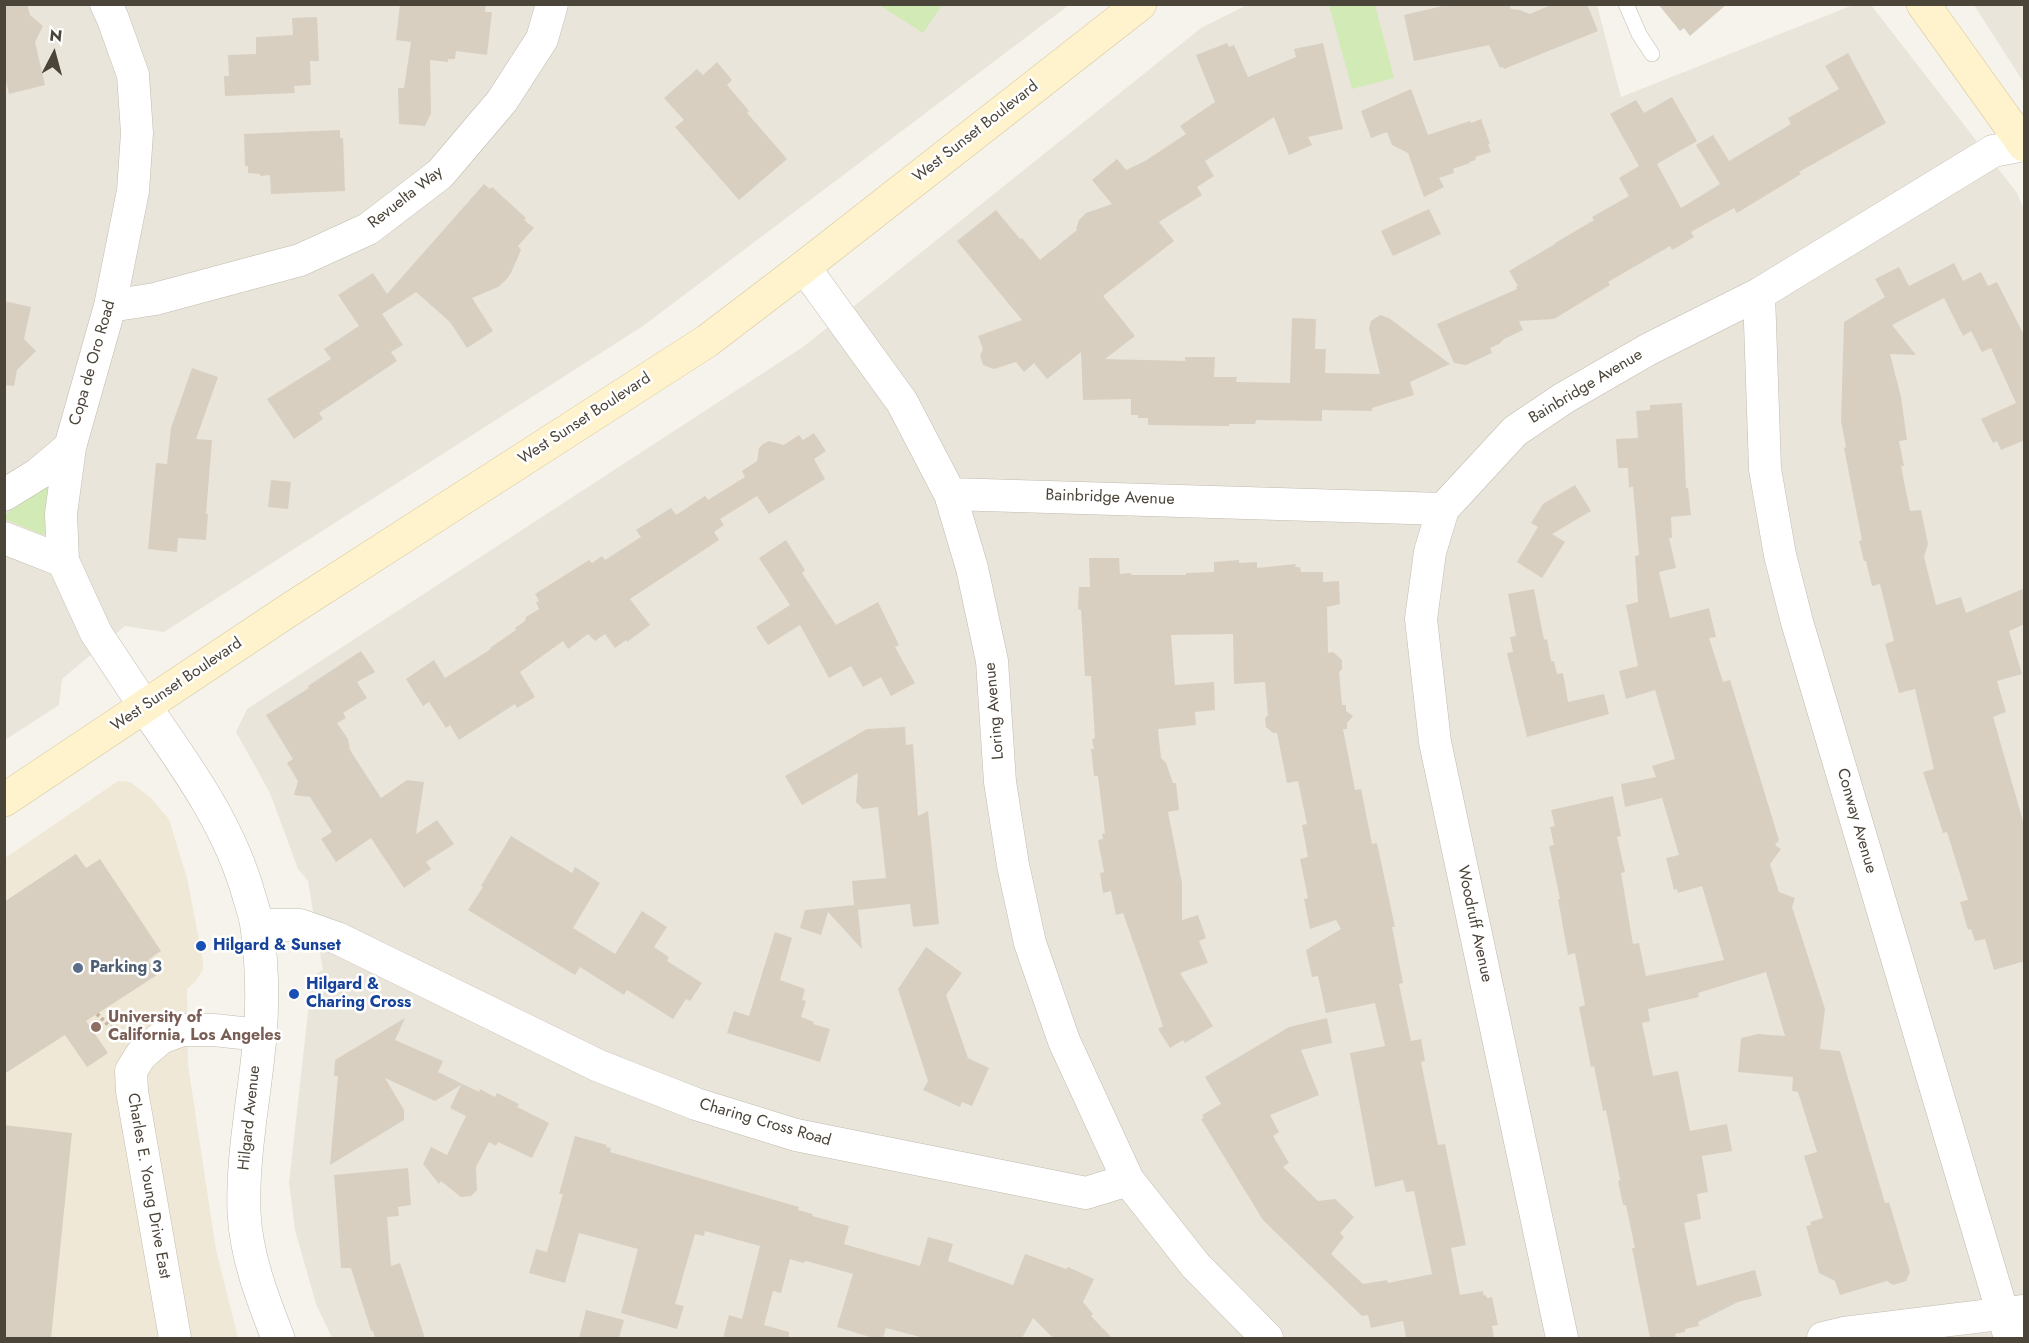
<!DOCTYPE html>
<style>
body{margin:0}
#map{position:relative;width:2029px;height:1343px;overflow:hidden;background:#f6f3ec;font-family:Jost,sans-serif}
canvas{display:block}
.frame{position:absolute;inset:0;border:6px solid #4b4439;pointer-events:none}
.north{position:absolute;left:24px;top:24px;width:60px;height:60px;-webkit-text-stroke:4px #fff;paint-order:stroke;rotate:6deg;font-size:16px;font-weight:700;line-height:24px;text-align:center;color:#4b4439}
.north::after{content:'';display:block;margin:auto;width:21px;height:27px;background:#4b4439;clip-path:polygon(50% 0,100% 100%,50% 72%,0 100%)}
</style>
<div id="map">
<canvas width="2029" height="1343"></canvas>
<div class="frame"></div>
<div class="north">N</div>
</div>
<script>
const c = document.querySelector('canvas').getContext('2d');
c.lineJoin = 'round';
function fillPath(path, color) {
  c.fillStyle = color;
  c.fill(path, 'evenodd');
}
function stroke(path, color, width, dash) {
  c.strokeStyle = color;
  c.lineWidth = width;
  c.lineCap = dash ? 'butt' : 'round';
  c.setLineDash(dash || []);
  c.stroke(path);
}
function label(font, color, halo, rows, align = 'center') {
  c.font = font + ' Jost,sans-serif';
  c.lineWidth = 5;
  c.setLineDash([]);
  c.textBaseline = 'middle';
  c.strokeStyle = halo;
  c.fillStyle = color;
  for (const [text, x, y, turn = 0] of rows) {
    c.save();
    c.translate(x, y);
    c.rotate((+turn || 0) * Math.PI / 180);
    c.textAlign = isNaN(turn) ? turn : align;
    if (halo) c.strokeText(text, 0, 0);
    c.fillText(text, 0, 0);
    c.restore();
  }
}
fillPath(new Path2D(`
 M 5,5 L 1069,5 L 643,326 L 164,632 L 125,626 L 62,679 L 59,705 L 5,740 Z
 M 1247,5 L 1597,5 L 1621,97 L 1853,5 L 1871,5 L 2017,193 L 2024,210 L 2024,1338 L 332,1338 L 316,1304 L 295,1230 L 289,1183 L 312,976 L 323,970 L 308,881 L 298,869 L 270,793 L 236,732 L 247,709 L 803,347 L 1201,28 Z
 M 1974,5 L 2024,5 L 2024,83 Z`), '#eae5da');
fillPath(new Path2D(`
 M 118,781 L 130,782 L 150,797 L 169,819 L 187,878 L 203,960 L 203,970 L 196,981 L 187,989 L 188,1065 L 216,1250 L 238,1338 L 5,1338 L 5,858 Z`), '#efe8d6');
fillPath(new Path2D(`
 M 879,5 L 942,5 L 923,33 Z
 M 1329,5 L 1375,5 L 1394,78 L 1352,89 Z
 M 46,484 L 49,485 L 46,533 L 43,535 L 5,519 L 5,515 Z`), '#d2eab5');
fillPath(new Path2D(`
 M 4,4 L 27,4 L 30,15 L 43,26 L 35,42 L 45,85 L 9,94 L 4,73 Z
 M 400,4 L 486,4 L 485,12 L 492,12 L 487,55 L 456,51 L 455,59 L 448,59 L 448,62 L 430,60 L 431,113 L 425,126 L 399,124 L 398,88 L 404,88 L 411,42 L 396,40 Z
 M 1451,4 L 1509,4 L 1511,9 L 1520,10 L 1530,14 L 1553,4 L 1587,4 L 1598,31 L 1504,69 L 1503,67 L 1500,68 L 1489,45 L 1414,61 L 1404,15 Z
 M 1658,4 L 1727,4 L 1690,36 L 1684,28 L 1680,31 Z
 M 317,17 L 319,61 L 310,61 L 311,85 L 294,86 L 295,93 L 225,96 L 224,76 L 229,76 L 228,55 L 256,54 L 256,37 L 293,35 L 292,18 Z
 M 1227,43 L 1229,47 L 1234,45 L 1248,77 L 1296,57 L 1294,49 L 1323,43 L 1343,129 L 1308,137 L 1312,145 L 1289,155 L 1274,117 L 1205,161 L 1214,176 L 1197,187 L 1202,195 L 1159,222 L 1174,241 L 1103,296 L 1135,336 L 1105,359 L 1185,361 L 1185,357 L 1215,357 L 1214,377 L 1237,377 L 1236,382 L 1290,383 L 1292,318 L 1316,319 L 1315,349 L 1326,349 L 1325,373 L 1380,374 L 1369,329 L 1371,321 L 1380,315 L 1389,318 L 1450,364 L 1410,382 L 1414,395 L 1372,408 L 1372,411 L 1322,410 L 1322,421 L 1256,420 L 1255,424 L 1229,424 L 1229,426 L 1148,425 L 1148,418 L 1138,418 L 1138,415 L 1131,415 L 1131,399 L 1083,400 L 1081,352 L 1047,379 L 1034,363 L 1024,372 L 1016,362 L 994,369 L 983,365 L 980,355 L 983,349 L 978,336 L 1022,320 L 957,241 L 996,210 L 1020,239 L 1022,238 L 1040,260 L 1077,230 L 1076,229 L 1079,220 L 1086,213 L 1112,204 L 1092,180 L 1117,159 L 1126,170 L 1145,161 L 1186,134 L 1180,126 L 1215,102 L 1196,55 Z
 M 1848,53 L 1886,123 L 1799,172 L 1801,174 L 1737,213 L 1734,208 L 1691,232 L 1694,237 L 1679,246 L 1672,250 L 1670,246 L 1608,282 L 1610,285 L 1554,319 L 1519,321 L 1523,330 L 1504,339 L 1499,344 L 1490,348 L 1492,353 L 1466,365 L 1454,363 L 1437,324 L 1517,289 L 1516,287 L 1518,286 L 1509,271 L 1555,244 L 1555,243 L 1594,220 L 1592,217 L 1629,196 L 1619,178 L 1639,166 L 1610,114 L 1636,100 L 1644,113 L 1672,97 L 1697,141 L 1657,164 L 1681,208 L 1720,184 L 1696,145 L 1713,135 L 1729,161 L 1791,124 L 1788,118 L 1839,89 L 1825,66 Z
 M 717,62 L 732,80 L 727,85 L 749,111 L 747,113 L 787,159 L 739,200 L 675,127 L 684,120 L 664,98 L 697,69 L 703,75 Z
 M 1411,89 L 1428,135 L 1470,121 L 1471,123 L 1481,119 L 1490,144 L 1488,144 L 1491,152 L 1475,157 L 1476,160 L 1469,162 L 1470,163 L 1453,169 L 1454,173 L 1439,178 L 1444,187 L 1424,197 L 1408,153 L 1392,145 L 1387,132 L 1371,138 L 1361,111 Z
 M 340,130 L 340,138 L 343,138 L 345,191 L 271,194 L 270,175 L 260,176 L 260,174 L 248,173 L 248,166 L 245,166 L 244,134 Z
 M 484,184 L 490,189 L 492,187 L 526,218 L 524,220 L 534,228 L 518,246 L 521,250 L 511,273 L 506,280 L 498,287 L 472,298 L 493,331 L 467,348 L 450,322 L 416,292 L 382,314 L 403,345 L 391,352 L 397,361 L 319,413 L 323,419 L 294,439 L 267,399 L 331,359 L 324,349 L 359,326 L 338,295 L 373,273 L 387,294 Z
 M 1429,209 L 1441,234 L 1393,256 L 1381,231 Z
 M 1954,263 L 1963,281 L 1981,272 L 1988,286 L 1997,282 L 2025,337 L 2025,440 L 2001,450 L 1997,441 L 1993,443 L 1981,419 L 2016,403 L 1991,348 L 1982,352 L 1971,331 L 1963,336 L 1944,298 L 1892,325 L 1916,355 L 1890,354 L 1901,397 L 1907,440 L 1899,441 L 1904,466 L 1901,466 L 1910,511 L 1921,510 L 1928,544 L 1924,557 L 1936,605 L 1961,597 L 1966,613 L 2025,588 L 2025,624 L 2009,631 L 2022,674 L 1997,681 L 2006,712 L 1993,717 L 2025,828 L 2025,961 L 1994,970 L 1985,939 L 1975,941 L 1971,929 L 1968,930 L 1960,902 L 1968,900 L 1947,832 L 1943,833 L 1923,772 L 1934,769 L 1915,689 L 1899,693 L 1885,644 L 1894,641 L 1880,584 L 1872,586 L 1866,561 L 1864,561 L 1859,541 L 1862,540 L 1844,448 L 1846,447 L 1841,421 L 1844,322 L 1885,297 L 1875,279 L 1899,267 L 1909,286 Z
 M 4,301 L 31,307 L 24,339 L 36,351 L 17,370 L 14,386 L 4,385 Z
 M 192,368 L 218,377 L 196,439 L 212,440 L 206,514 L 208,514 L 206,540 L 178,538 L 177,552 L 148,549 L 156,463 L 167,464 L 171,428 Z
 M 1682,403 L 1686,488 L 1688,488 L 1691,515 L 1671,517 L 1672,538 L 1669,538 L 1676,568 L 1659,572 L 1670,618 L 1709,608 L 1716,637 L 1709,638 L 1723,682 L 1730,680 L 1779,840 L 1775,845 L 1781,849 L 1770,864 L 1779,892 L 1795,898 L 1792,907 L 1825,1009 L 1820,1049 L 1840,1051 L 1885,1203 L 1889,1202 L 1910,1272 L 1906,1281 L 1893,1285 L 1887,1281 L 1840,1295 L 1835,1281 L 1819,1273 L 1806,1226 L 1811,1225 L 1810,1222 L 1823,1218 L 1804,1156 L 1817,1152 L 1798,1092 L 1792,1091 L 1793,1077 L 1738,1072 L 1741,1038 L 1758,1034 L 1785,1036 L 1766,972 L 1698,993 L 1699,997 L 1648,1009 L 1650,1021 L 1642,1023 L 1653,1076 L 1678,1071 L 1690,1131 L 1727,1124 L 1732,1151 L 1702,1156 L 1708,1192 L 1697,1194 L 1701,1219 L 1684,1223 L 1697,1286 L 1755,1270 L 1762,1296 L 1738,1302 L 1698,1322 L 1699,1326 L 1685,1329 L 1685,1332 L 1675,1334 L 1676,1338 L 1650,1338 L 1632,1248 L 1635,1248 L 1626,1205 L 1623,1205 L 1618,1181 L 1620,1180 L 1606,1110 L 1603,1111 L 1594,1066 L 1591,1067 L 1579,1007 L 1585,1005 L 1575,953 L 1568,955 L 1558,899 L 1560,899 L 1549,846 L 1554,845 L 1550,827 L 1555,826 L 1551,810 L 1613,796 L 1621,836 L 1617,837 L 1625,872 L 1621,873 L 1633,944 L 1639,943 L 1646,976 L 1724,960 L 1702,886 L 1678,893 L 1677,889 L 1674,890 L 1666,858 L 1679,855 L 1662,798 L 1625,807 L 1621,784 L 1656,777 L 1652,766 L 1675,759 L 1655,690 L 1626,699 L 1619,671 L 1638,666 L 1626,605 L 1638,602 L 1635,556 L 1639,555 L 1633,486 L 1629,488 L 1628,468 L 1618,468 L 1616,439 L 1638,438 L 1636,411 L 1650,410 L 1650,405 Z
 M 814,433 L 826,451 L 814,459 L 825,479 L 769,514 L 757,496 L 720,519 L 724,525 L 714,532 L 719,540 L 630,599 L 650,625 L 627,642 L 626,640 L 615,648 L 605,634 L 595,641 L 588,634 L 568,649 L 563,641 L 520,672 L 535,697 L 517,708 L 515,704 L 459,740 L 450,725 L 446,728 L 429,702 L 423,706 L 406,679 L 434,660 L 445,678 L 491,649 L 490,648 L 516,630 L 515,628 L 525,621 L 526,617 L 539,609 L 536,602 L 539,601 L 535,594 L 589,560 L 592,563 L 602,556 L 605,560 L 641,537 L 636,530 L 671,508 L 676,515 L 705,496 L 708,500 L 745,477 L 742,471 L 757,461 L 759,448 L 763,444 L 769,441 L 784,445 L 799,435 L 803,440 Z
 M 271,480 L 291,482 L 288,509 L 268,507 Z
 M 1575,485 L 1591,511 L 1552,534 L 1565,542 L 1542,578 L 1517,562 L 1538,527 L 1531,523 L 1543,504 Z
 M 786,540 L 805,570 L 802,573 L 836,625 L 878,602 L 899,645 L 895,647 L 915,683 L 891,696 L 881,677 L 863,687 L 851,666 L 829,678 L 800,625 L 768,645 L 756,627 L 790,605 L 759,558 Z
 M 1089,558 L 1119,558 L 1120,574 L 1131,573 L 1131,575 L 1186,575 L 1186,573 L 1214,572 L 1214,562 L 1239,560 L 1239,563 L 1257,562 L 1257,568 L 1296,564 L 1295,567 L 1300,567 L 1301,572 L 1323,572 L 1323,582 L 1339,581 L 1340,604 L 1327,607 L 1328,653 L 1333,652 L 1342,660 L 1342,669 L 1339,672 L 1342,705 L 1346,705 L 1346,711 L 1353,716 L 1347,723 L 1347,729 L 1343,729 L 1355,790 L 1361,789 L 1372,844 L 1377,843 L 1395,927 L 1392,927 L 1403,983 L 1399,984 L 1411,1041 L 1421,1039 L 1425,1061 L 1421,1062 L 1438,1145 L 1445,1144 L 1466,1245 L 1451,1248 L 1460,1295 L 1483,1291 L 1484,1296 L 1486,1295 L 1487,1298 L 1492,1297 L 1498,1325 L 1492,1326 L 1494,1338 L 1406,1338 L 1403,1321 L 1371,1328 L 1368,1315 L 1362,1316 L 1263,1220 L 1201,1119 L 1204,1118 L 1202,1115 L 1221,1104 L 1205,1077 L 1289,1027 L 1327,1018 L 1332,1043 L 1301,1050 L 1319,1095 L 1270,1115 L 1279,1132 L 1273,1136 L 1289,1163 L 1283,1167 L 1318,1201 L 1335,1199 L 1354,1217 L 1340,1233 L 1344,1237 L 1331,1254 L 1363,1284 L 1387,1280 L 1388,1283 L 1432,1274 L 1414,1191 L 1406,1192 L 1403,1180 L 1375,1187 L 1350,1053 L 1385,1046 L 1375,1003 L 1326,1013 L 1318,976 L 1312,977 L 1306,950 L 1341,929 L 1336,920 L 1310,929 L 1304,899 L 1308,898 L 1300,859 L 1308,857 L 1302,825 L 1307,824 L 1298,781 L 1287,783 L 1277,733 L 1273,733 L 1266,727 L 1265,718 L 1268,715 L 1265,682 L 1234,684 L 1233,634 L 1171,635 L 1175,685 L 1214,682 L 1215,710 L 1195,712 L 1196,725 L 1158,729 L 1161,758 L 1166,763 L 1173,783 L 1176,783 L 1179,810 L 1168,812 L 1182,883 L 1182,920 L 1198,915 L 1206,938 L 1199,941 L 1208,963 L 1180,973 L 1213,1026 L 1185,1043 L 1183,1040 L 1170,1048 L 1158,1029 L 1163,1026 L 1123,913 L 1116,915 L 1111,891 L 1103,893 L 1100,873 L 1104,872 L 1098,840 L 1103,839 L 1102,834 L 1105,833 L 1098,776 L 1094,776 L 1091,749 L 1094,749 L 1092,739 L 1095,738 L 1091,676 L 1085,676 L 1081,610 L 1078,609 L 1079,587 L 1090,587 Z
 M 1534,589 L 1544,640 L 1547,639 L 1551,661 L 1554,661 L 1557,674 L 1563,673 L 1568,702 L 1604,694 L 1609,714 L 1527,737 L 1507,653 L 1513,652 L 1510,637 L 1516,636 L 1508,594 Z
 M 361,651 L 375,672 L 357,682 L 367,698 L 343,713 L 346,718 L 337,723 L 348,739 L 350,750 L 381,798 L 407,780 L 424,782 L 416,834 L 437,820 L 454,844 L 426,862 L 431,869 L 404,888 L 371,838 L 336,862 L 321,839 L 332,832 L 310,797 L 294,795 L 298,781 L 287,763 L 293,759 L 266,715 L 309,688 L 308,686 Z
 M 905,727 L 906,745 L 913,744 L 918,816 L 928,811 L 939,924 L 913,927 L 910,904 L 858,910 L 862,949 L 828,912 L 821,935 L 800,928 L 805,910 L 854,905 L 852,881 L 886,878 L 878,807 L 863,809 L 856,802 L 858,773 L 802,805 L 785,776 L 867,729 Z
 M 511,836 L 572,873 L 575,867 L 600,883 L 573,928 L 615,954 L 642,911 L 667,927 L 654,947 L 669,957 L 667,961 L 702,983 L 690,1001 L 686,999 L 673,1019 L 627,990 L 624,995 L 580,967 L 575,975 L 468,910 L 483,887 L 481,886 Z
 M 76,854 L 86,868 L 100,859 L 161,951 L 148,960 L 157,975 L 86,1021 L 108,1053 L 87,1067 L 65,1035 L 4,1074 L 4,902 Z
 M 775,932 L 792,938 L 780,980 L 805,989 L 802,1000 L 806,1001 L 801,1017 L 814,1022 L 813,1024 L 830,1029 L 820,1062 L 727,1033 L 734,1011 L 749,1016 Z
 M 926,947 L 962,973 L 946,995 L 968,1058 L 989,1068 L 972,1106 L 962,1102 L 960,1107 L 923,1090 L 928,1081 L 898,989 Z
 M 405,1018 L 395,1040 L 443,1061 L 438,1072 L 479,1092 L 480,1089 L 495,1097 L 497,1093 L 519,1104 L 517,1107 L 549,1123 L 532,1158 L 498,1142 L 496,1146 L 489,1142 L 476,1167 L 477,1190 L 471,1196 L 461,1197 L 441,1181 L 439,1184 L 423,1164 L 431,1147 L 447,1155 L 466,1116 L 450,1108 L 461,1085 L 435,1101 L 385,1078 L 404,1110 L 404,1120 L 330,1165 L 338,1076 L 334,1076 L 335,1060 Z
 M 4,1125 L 72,1133 L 51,1338 L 4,1338 Z
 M 575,1136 L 607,1145 L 606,1147 L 611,1148 L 610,1152 L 799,1207 L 798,1210 L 813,1214 L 812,1216 L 849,1226 L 844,1244 L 920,1266 L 928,1237 L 953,1244 L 948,1261 L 1013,1285 L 1025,1254 L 1066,1269 L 1068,1267 L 1094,1279 L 1083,1302 L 1093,1314 L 1091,1316 L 1112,1338 L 1053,1338 L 1033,1318 L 1022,1338 L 924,1338 L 886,1328 L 883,1338 L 873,1338 L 837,1327 L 853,1274 L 806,1261 L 803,1263 L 790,1259 L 781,1293 L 773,1291 L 764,1325 L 789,1332 L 789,1338 L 723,1338 L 729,1315 L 742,1319 L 760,1246 L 705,1231 L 704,1236 L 695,1234 L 675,1304 L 684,1306 L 677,1329 L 621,1313 L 638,1249 L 579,1233 L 565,1283 L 529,1273 L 536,1249 L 547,1252 L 563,1194 L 559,1194 Z
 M 408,1168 L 411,1205 L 398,1207 L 399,1216 L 387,1217 L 391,1266 L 400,1263 L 425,1338 L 375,1338 L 373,1331 L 371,1331 L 351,1268 L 341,1268 L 334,1175 Z
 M 586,1310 L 624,1320 L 619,1338 L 579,1338 Z`), '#d8cfc1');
const service = new Path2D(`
 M 1626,4 L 1639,34 L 1652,54`);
const minor = new Path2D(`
 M 106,4 L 113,19 L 133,75 L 137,133 L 133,191 L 110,306 L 70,447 L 61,514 L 63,561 L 96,633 L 145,707
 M 804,267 L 902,402 L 950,494 L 972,568 L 992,661 L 1000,782 L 1013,865 L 1030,943 L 1064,1041 L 1128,1180
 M 1759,294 L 1765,469 L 1780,555 L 1797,622 L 2010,1338
 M 110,306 L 155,299 L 300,260 L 368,229 L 440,174 L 502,101 L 542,39 L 552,4
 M 950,494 L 1443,509 L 1515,431 L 1564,398 L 1649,349 L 1759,294 L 1993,151 L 2024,145
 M 4,495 L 38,474 L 70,447
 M 1443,509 L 1430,552 L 1421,619 L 1435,742 L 1562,1338
 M 4,538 L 63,561
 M 257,925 L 300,925 L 337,938 L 599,1066 L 696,1104 L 796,1135 L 1086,1193 L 1128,1180 L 1196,1266 L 1267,1338
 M 175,1338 L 132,1091 L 131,1071 L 141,1055 L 161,1038 L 182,1030 L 214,1030 L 260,1035
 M 1823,1338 L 1844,1333 L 2024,1311`);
const tertiary = new Path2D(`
 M 145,707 C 186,766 230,826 249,896 C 252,906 256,917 257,927 C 262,963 263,1000 260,1036 C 255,1095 242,1153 244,1212 C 246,1256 262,1297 278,1338`);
const secondary = new Path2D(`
 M 1923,4 L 2024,145
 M 4,800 L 289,610 L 707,341 L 804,267 L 1140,4`);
stroke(service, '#c2bbae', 16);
stroke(minor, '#c2bbae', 33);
stroke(tertiary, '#c2bbae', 34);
stroke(secondary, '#d6c79b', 34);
stroke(new Path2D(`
 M 97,1014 L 121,1037`), '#c4b79f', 4, [3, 3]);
stroke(service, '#fff', 15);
stroke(minor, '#fff', 32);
stroke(tertiary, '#fff', 33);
stroke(secondary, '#fff3cd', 33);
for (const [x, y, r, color] of [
 [201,946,6,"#1a4fb4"],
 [78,968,6,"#5c6f8a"],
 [294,994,6,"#1a4fb4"],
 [96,1027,6,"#8d6e63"]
]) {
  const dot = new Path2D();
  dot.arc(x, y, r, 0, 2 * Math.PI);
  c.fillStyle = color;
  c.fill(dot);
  stroke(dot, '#fff', 2);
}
label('16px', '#4b4439', '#fff', [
 ["West Sunset Boulevard",976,132,-38],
 ["Revuelta Way",406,198,-38],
 ["Copa de Oro Road",93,363,-74],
 ["Bainbridge Avenue",1586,387,-31],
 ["West Sunset Boulevard",585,419,-33],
 ["Bainbridge Avenue",1110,498,2],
 ["West Sunset Boulevard",177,685,-34],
 ["Loring Avenue",995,711,-95],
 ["Conway Avenue",1856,821,74],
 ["Woodruff Avenue",1474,924,78],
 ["Hilgard Avenue",250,1118,-84],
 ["Charing Cross Road",765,1123,16],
 ["Charles E. Young Drive East",148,1186,80]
]);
label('bold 16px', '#164399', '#fff', [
 ["Hilgard & Sunset",213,946],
 ["Hilgard &",306,985],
 ["Charing Cross",306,1003]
], 'left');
label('bold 16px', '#4e5e75', '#fff', [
 ["Parking 3",90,968]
], 'left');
label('bold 16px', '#785e54', '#fff', [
 ["University of",108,1018],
 ["California, Los Angeles",108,1036]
], 'left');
</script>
